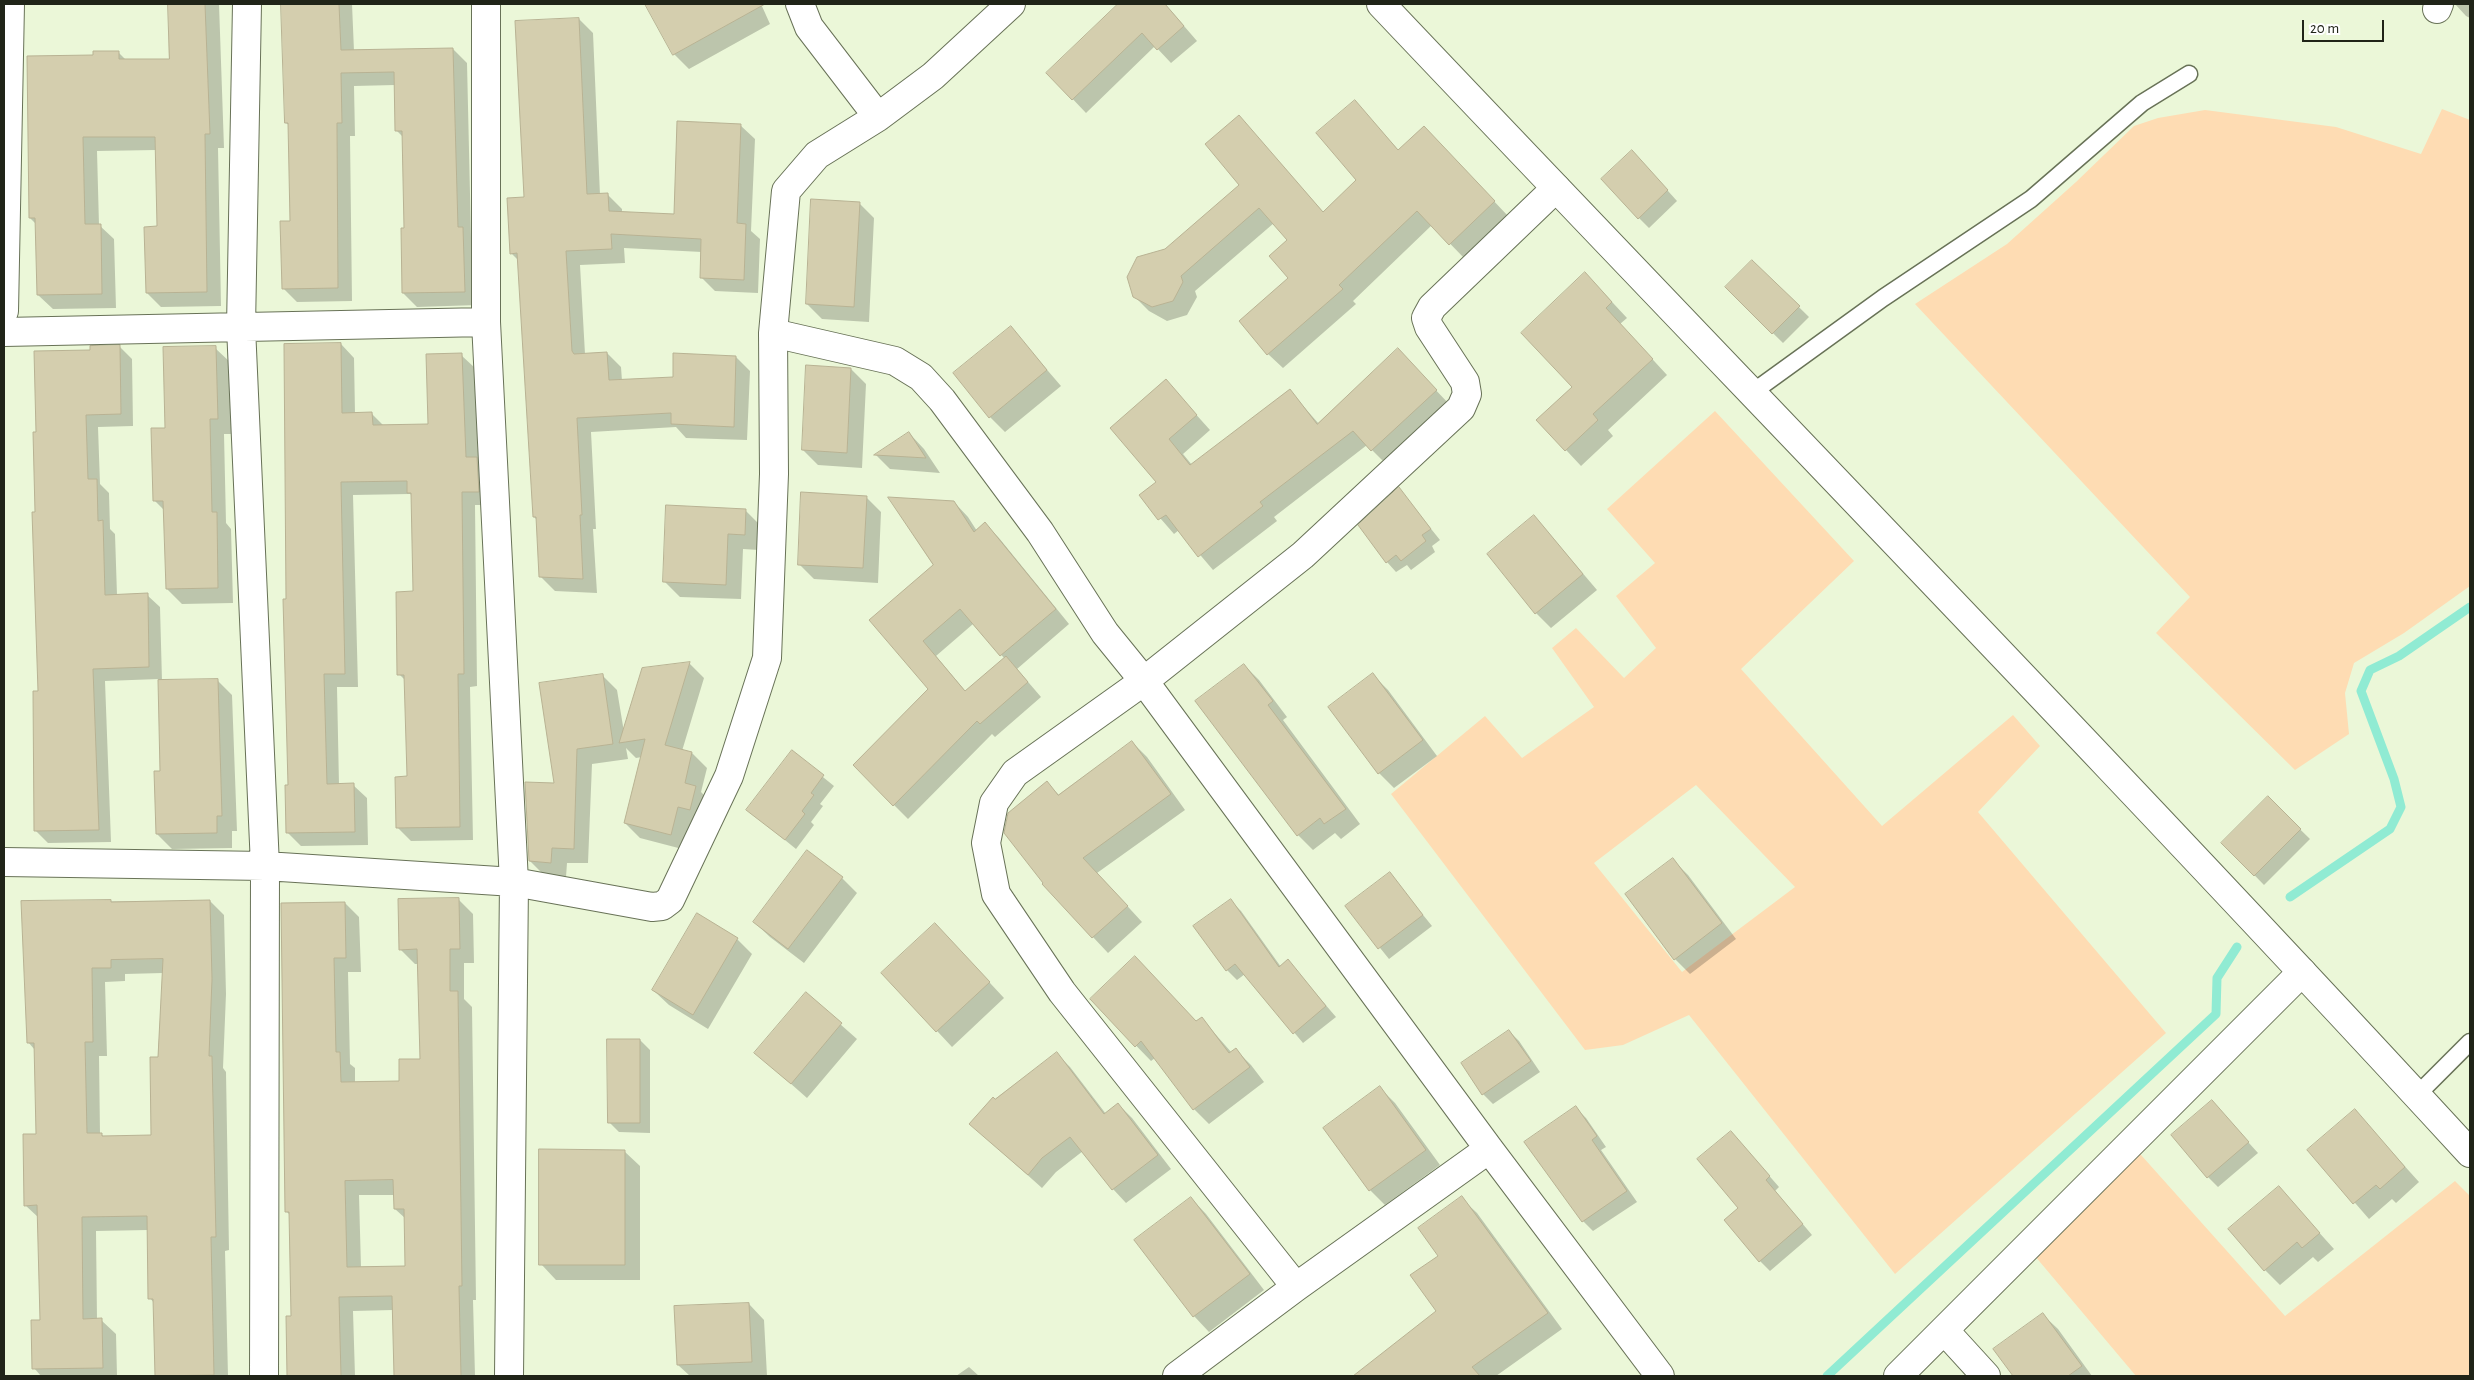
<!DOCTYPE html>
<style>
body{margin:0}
#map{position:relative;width:2474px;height:1380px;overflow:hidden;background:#ebf7d8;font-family:"Alegreya Sans",sans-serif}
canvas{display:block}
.frame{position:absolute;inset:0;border:5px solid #202418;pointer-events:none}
.scale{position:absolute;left:2302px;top:20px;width:82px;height:22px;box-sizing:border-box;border:2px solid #202418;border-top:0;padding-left:6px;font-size:15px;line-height:18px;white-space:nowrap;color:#202418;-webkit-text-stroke:4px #fff;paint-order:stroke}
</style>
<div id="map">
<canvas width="2474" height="1380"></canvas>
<div class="frame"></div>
<div class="scale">20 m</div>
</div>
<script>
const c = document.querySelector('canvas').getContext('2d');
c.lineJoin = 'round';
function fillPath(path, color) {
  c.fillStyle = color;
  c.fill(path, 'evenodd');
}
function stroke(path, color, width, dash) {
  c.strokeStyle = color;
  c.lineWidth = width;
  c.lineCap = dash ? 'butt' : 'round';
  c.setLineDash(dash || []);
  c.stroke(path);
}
fillPath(new Path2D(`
 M 2442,109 L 2470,120 L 2470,586 L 2404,633 L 2354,663 L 2345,693 L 2349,734 L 2295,770 L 2156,633 L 2190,597 L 1915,304 L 2007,244 L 2076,182 L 2134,126 L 2158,118 L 2205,110 L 2336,127 L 2421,154 Z
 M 1715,411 L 1854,561 L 1741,669 L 1882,826 L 2013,715 L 2040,746 L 1978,812 L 2166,1033 L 1895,1274 L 1689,1015 L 1623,1045 L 1585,1050 L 1391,794 L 1485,716 L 1522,758 L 1594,707 L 1552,648 L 1576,628 L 1624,678 L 1656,648 L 1616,596 L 1655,563 L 1607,509 ZM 1696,785 L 1795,887 L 1682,972 L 1594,863 Z
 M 2133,1146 L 2285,1316 L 2455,1181 L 2470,1196 L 2470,1376 L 2136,1376 L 2029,1249 Z`), '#fedcb3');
fillPath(new Path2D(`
 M 169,4 L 219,4 L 224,148 L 218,148 L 221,306 L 161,307 L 147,293 L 158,228 L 156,150 L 97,151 L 99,225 L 114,239 L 116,308 L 53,309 L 38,295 L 37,225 L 30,218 L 95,56 L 118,52 L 126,60 L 171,60 Z
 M 283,4 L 352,4 L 354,51 L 453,49 L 467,63 L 471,237 L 476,242 L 478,305 L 417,307 L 403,293 L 406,229 L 404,138 L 396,130 L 395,85 L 354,86 L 355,136 L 350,136 L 352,301 L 297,302 L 283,288 L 292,222 L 290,126 L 286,123 Z
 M 646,4 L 761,4 L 770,24 L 689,69 L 674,54 Z
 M 1119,4 L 1165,4 L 1197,41 L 1171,63 L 1155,46 L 1086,113 L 1048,73 Z
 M 2455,4 L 2470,4 L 2470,18 L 2466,16 Z
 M 579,19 L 593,33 L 600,195 L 608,195 L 622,209 L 622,213 L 675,215 L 740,125 L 755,139 L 751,231 L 760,239 L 758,293 L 715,291 L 701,277 L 702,252 L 624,248 L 625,263 L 580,265 L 585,354 L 607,353 L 621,367 L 622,381 L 674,378 L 736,357 L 750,371 L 747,440 L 686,438 L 676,427 L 591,432 L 596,529 L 593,529 L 597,593 L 555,591 L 541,577 L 538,521 L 534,517 L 519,261 L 511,253 Z
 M 1355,101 L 1399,151 L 1438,142 L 1508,216 L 1464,258 L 1432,225 L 1353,301 L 1356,304 L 1283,368 L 1268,354 L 1290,279 L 1288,240 L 1274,223 L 1195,291 L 1197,297 L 1187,315 L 1167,321 L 1149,311 L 1134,296 L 1166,250 L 1241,185 L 1239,117 L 1324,213 L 1358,180 Z
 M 1642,162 L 1677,201 L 1649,228 L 1639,218 Z
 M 859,203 L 874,218 L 869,322 L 822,319 L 807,304 Z
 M 1752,261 L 1809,317 L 1783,343 L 1726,287 Z
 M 1600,289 L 1627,318 L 1620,324 L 1667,375 L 1608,430 L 1613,436 L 1581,466 L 1538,420 L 1573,387 Z
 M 1011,328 L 1061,386 L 1005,432 L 990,417 Z
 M 341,344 L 354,358 L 355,414 L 372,414 L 384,426 L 429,426 L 461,355 L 475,368 L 478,459 L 490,471 L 492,505 L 475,505 L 477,686 L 470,687 L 473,840 L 411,841 L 398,828 L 408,778 L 406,681 L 399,674 L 415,593 L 413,496 L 410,494 L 353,495 L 358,687 L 337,687 L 339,785 L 353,785 L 367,798 L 368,845 L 301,846 L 287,832 L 290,786 L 287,600 Z
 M 119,346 L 132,359 L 133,426 L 98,427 L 100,484 L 109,493 L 110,529 L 115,534 L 117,595 L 147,595 L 160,607 L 162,681 L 217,680 L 232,695 L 237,831 L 232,831 L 232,848 L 172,849 L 157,834 L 161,773 L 159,679 L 105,681 L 111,842 L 48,843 L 35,830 L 39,692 L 36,513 L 37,433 L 92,351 Z
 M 215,348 L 231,363 L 232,434 L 224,434 L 226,523 L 231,529 L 233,603 L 182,604 L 167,589 L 165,511 L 154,500 L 166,429 Z
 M 1412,365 L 1450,405 L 1387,465 L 1367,445 L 1274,517 L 1277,521 L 1213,570 L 1179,530 L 1174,534 L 1141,496 L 1158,482 L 1166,381 L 1210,430 L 1183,454 L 1192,465 L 1289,390 L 1319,424 Z
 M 851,369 L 866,384 L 862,468 L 818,465 L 803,450 Z
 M 909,433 L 924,449 L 940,473 L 890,469 L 876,455 Z
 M 1399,489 L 1440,540 L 1432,546 L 1435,552 L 1411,570 L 1407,565 L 1396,572 L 1387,562 Z
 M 866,497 L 881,512 L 878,583 L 814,579 L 799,564 Z
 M 954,502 L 968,517 L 977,531 L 985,524 L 999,538 L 1069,624 L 1017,669 L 1041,697 L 995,737 L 992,734 L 908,819 L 854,765 L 930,689 L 871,620 L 934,565 ZM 973,624 L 1005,659 L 966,692 L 936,656 Z
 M 745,510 L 760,525 L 759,550 L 743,549 L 741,599 L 680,597 L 665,582 Z
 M 1534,516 L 1597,590 L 1551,628 L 1536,613 Z
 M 689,663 L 704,678 L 682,751 L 692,753 L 707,768 L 701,792 L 711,802 L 686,850 L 640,838 L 625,823 L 642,757 L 636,758 L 626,748 L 628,759 L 592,764 L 588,863 L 567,863 L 566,877 L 545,876 L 530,861 L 556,785 L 602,675 L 617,690 L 624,732 Z
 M 1244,665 L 1259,680 L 1287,717 L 1283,720 L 1360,824 L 1341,839 L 1335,833 L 1313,850 L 1298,835 Z
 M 1373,675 L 1388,690 L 1437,756 L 1394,788 L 1379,773 Z
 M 1132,742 L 1147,757 L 1185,810 L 1097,873 L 1142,922 L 1108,953 L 1044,885 L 1047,783 L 1059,795 Z
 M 792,752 L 834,786 L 820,804 L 823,806 L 811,822 L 814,825 L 796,849 L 748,810 Z
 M 2268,798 L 2310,839 L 2264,885 L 2223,843 Z
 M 1673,860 L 1688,875 L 1736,939 L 1690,974 L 1675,959 Z
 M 1390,874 L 1432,926 L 1389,959 L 1347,907 Z
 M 842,878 L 857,893 L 804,963 L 770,937 L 754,922 Z
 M 458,899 L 473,914 L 474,963 L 464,963 L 464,999 L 472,1007 L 476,1300 L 473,1300 L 475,1376 L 395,1376 L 393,1310 L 353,1311 L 355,1376 L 289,1376 L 287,1317 L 292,1317 L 290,1215 L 286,1211 L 282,904 L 345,903 L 359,917 L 361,972 L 348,972 L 350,1064 L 355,1068 L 355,1083 L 400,1082 L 421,1060 L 419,964 L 415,964 L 400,949 ZM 359,1195 L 395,1195 L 395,1209 L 406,1219 L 407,1268 L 361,1268 Z
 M 210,901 L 224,915 L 226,994 L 223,1068 L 226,1072 L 229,1250 L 225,1251 L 228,1376 L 156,1375 L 154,1303 L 150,1298 L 148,1230 L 96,1231 L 97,1320 L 101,1320 L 116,1334 L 117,1376 L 41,1376 L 34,1368 L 41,1321 L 39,1218 L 25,1205 L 37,1135 L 35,1050 L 28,1042 L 22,902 ZM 163,973 L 153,1136 L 105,1137 L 100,1134 L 99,1056 L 107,1056 L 105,982 L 125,981 L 125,974 Z
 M 1231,901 L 1241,911 L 1281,967 L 1288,961 L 1336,1017 L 1303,1043 L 1245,974 L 1237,980 L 1227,970 Z
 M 737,939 L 752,954 L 708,1029 L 669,1005 L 653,990 Z
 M 950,940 L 1004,998 L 952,1047 L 883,973 Z
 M 806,994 L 857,1039 L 807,1098 L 756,1053 Z
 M 1091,999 L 1197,1022 L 1202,1019 L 1232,1053 L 1236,1050 L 1251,1065 L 1264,1082 L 1209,1124 L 1194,1109 L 1155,1058 L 1151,1061 Z
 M 1509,1031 L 1519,1041 L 1540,1072 L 1493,1104 L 1483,1094 Z
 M 640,1040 L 650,1050 L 650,1133 L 619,1132 L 609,1122 Z
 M 1057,1054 L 1070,1067 L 1106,1114 L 1118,1104 L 1132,1118 L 1171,1169 L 1126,1203 L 1113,1189 L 1083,1151 L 1056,1172 L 1042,1188 L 985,1137 L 995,1100 Z
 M 1380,1088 L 1395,1103 L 1440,1165 L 1385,1205 L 1370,1190 Z
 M 2212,1102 L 2258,1153 L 2218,1187 L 2208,1177 Z
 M 1576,1108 L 1586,1118 L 1606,1147 L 1601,1150 L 1637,1202 L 1593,1231 L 1583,1221 L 1526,1142 Z
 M 2355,1111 L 2419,1182 L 2396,1203 L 2392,1199 L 2369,1219 L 2309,1150 Z
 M 1731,1132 L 1779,1187 L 1775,1191 L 1812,1235 L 1770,1271 L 1760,1261 L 1740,1208 Z
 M 624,1151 L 640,1166 L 640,1280 L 556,1280 L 541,1264 Z
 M 2278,1187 L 2334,1249 L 2318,1262 L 2313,1257 L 2280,1285 L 2265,1270 Z
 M 1191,1198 L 1206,1214 L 1264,1290 L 1209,1332 L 1194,1316 L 1136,1240 Z
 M 1461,1198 L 1477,1213 L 1562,1329 L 1496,1376 L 1378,1376 L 1369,1365 L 1438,1311 L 1440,1256 Z
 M 749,1304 L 764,1320 L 767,1376 L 690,1376 L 678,1365 Z
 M 2042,1314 L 2058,1329 L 2092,1376 L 2015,1376 L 1995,1349 Z
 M 969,1367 L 979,1376 L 956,1376 Z`), '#0003');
stroke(new Path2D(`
 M 2290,897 L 2390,829 L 2401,807 L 2394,779 L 2361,691 L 2370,670 L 2399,656 L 2470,607
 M 1827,1376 L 2216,1014 L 2217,978 L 2237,947`), '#90ebd3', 9);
const building = new Path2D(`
 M 168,4 L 205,4 L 210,134 L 205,134 L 207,292 L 146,293 L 144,227 L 157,226 L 155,137 L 83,137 L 85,224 L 101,224 L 102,294 L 37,295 L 35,218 L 29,218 L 27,56 L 93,55 L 93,51 L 119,51 L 119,59 L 169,59 Z
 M 281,4 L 339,4 L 341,50 L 453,48 L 458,227 L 463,227 L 465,292 L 402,293 L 401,228 L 404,228 L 402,131 L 395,131 L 394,72 L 341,73 L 342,123 L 337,123 L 338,288 L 282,289 L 280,221 L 290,221 L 288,123 L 285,123 Z
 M 645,4 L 765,4 L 673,55 Z
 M 1118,4 L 1165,4 L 1184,26 L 1157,50 L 1142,33 L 1072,100 L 1046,73 Z
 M 579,18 L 587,194 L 608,193 L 609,211 L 674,214 L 677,121 L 741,124 L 737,223 L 746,224 L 744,280 L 700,278 L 701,239 L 611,234 L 612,249 L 566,251 L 572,351 L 574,354 L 607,352 L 609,380 L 673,377 L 673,353 L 736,356 L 734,427 L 671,424 L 671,413 L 577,418 L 582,515 L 580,515 L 583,579 L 539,577 L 536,517 L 533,517 L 517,253 L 510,254 L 507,198 L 524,197 L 515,21 Z
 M 1355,100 L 1398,150 L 1424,126 L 1495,201 L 1449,245 L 1417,211 L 1339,285 L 1343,289 L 1267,355 L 1239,321 L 1288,278 L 1269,256 L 1287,240 L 1259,208 L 1181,276 L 1183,282 L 1173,301 L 1152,307 L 1133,297 L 1127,277 L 1137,257 L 1165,249 L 1239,185 L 1205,144 L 1239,115 L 1323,212 L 1356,180 L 1316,133 Z
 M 1632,150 L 1668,190 L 1638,219 L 1601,179 Z
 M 811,199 L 860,202 L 854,307 L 806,304 Z
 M 1752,260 L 1800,306 L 1772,334 L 1725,287 Z
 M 1585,272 L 1612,302 L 1606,308 L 1653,359 L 1593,414 L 1598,420 L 1565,451 L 1536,420 L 1572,387 L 1521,333 Z
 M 1011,326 L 1047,370 L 989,418 L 953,373 Z
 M 341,343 L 342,413 L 372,412 L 373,425 L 428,424 L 426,354 L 462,353 L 466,457 L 477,457 L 479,492 L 462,492 L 464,674 L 458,674 L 460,827 L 396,828 L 395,777 L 407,776 L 404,675 L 397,675 L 396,592 L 413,591 L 411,493 L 407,493 L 407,481 L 341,482 L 345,674 L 324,674 L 327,784 L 354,783 L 355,832 L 286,833 L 285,785 L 288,785 L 283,599 L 286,599 L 284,344 Z
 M 120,345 L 121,414 L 86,415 L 88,479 L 97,479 L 98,521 L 103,520 L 105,595 L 148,593 L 149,667 L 93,669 L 99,830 L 34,831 L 33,691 L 38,691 L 32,512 L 35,512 L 33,432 L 36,432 L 34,351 L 90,350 L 90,346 Z
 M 216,346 L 218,419 L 210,419 L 212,512 L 217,512 L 218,588 L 166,589 L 163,501 L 153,501 L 151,428 L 165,428 L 163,347 Z
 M 1398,348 L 1437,390 L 1371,451 L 1353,431 L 1260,502 L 1263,506 L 1198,557 L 1166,515 L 1158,520 L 1139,495 L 1156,482 L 1110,428 L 1166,379 L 1197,415 L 1169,439 L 1190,465 L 1290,389 L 1317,424 Z
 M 806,365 L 851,368 L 847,453 L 802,450 Z
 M 909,432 L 926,458 L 874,455 Z
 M 1399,487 L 1431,529 L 1422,535 L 1426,541 L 1401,561 L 1396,555 L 1386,563 L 1358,525 Z
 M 801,492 L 867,496 L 863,568 L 798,565 Z
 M 888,497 L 954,501 L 974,532 L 985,522 L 1056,609 L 1000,656 L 960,609 L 923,641 L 965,691 L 1006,656 L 1028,682 L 980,724 L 977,721 L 893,806 L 853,765 L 928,689 L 869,620 L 933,565 Z
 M 666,505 L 746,509 L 745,535 L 728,534 L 726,585 L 663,582 Z
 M 1534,515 L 1583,574 L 1535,614 L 1487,554 Z
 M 690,662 L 665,745 L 692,752 L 685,783 L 696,786 L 690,810 L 678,807 L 671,835 L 624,823 L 645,739 L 619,743 L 642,668 Z
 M 1244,664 L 1273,701 L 1268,705 L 1346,809 L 1324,824 L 1320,818 L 1297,836 L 1195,701 Z
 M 1373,673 L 1423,740 L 1378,774 L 1328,707 Z
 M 603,674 L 613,744 L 577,749 L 574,849 L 552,848 L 551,863 L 529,861 L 525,782 L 554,783 L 539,683 Z
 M 218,679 L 222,816 L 217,816 L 217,833 L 156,834 L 154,771 L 160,771 L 158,680 Z
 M 1132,741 L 1171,794 L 1083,858 L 1128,906 L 1092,938 L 1042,884 L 1043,883 L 1004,833 L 1008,813 L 1047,781 L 1058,795 Z
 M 792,750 L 824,775 L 811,793 L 814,795 L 802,811 L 805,814 L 785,840 L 746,810 Z
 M 2268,796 L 2301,829 L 2254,876 L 2221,843 Z
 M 807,850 L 843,877 L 788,949 L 753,922 Z
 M 1673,858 L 1722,923 L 1674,960 L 1625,894 Z
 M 1390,872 L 1423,915 L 1378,949 L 1345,906 Z
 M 459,898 L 460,949 L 450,949 L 450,991 L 458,991 L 462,1286 L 459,1286 L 461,1376 L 394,1376 L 392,1296 L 339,1297 L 341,1376 L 287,1376 L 286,1316 L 291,1316 L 289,1212 L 285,1212 L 281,903 L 345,902 L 346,958 L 334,958 L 336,1052 L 340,1052 L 341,1082 L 399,1081 L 399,1059 L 420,1059 L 417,949 L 399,950 L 398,899 ZM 393,1180 L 394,1209 L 404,1209 L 405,1266 L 347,1267 L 345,1181 Z
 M 1231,899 L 1279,967 L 1288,959 L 1326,1006 L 1293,1034 L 1235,964 L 1226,971 L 1193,926 Z
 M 111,900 L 111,902 L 210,900 L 212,979 L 209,1056 L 212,1056 L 216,1237 L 211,1237 L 214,1375 L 155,1376 L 153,1299 L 148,1299 L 147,1216 L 82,1217 L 83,1319 L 102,1318 L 103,1368 L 32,1369 L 31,1320 L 40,1320 L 37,1205 L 24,1206 L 23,1134 L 36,1134 L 34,1043 L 27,1043 L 21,901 ZM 163,959 L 158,1057 L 150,1057 L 151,1135 L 102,1136 L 102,1133 L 87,1133 L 85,1042 L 93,1042 L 92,968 L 111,968 L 111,960 Z
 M 697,913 L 738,938 L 693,1015 L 652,990 Z
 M 935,923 L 990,982 L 936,1032 L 881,973 Z
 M 1135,956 L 1196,1021 L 1202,1017 L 1229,1053 L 1236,1048 L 1250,1067 L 1193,1110 L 1141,1041 L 1135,1047 L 1090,999 Z
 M 806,992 L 842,1023 L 791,1084 L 754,1053 Z
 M 1509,1030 L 1531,1061 L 1482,1095 L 1461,1063 Z
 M 607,1039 L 640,1039 L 640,1123 L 608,1123 Z
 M 1057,1052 L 1104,1114 L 1118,1103 L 1158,1155 L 1112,1190 L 1070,1137 L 1042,1158 L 1028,1175 L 969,1124 L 993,1097 L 995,1099 Z
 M 1380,1086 L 1426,1150 L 1369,1191 L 1323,1128 Z
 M 2212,1100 L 2249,1142 L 2207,1178 L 2171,1135 Z
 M 1576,1106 L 1597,1136 L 1592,1140 L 1627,1191 L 1582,1222 L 1524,1142 Z
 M 2355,1109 L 2405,1167 L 2380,1189 L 2376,1185 L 2353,1204 L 2307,1150 Z
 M 1731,1131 L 1770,1176 L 1766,1180 L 1803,1224 L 1759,1262 L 1724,1220 L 1738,1208 L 1697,1159 Z
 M 539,1149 L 625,1150 L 625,1265 L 539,1265 Z
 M 2279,1186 L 2320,1233 L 2302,1248 L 2297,1242 L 2264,1271 L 2228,1229 Z
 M 1462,1196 L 1548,1313 L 1472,1367 L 1480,1376 L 1353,1376 L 1436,1311 L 1410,1275 L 1438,1256 L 1418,1228 Z
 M 1191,1197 L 1250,1274 L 1193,1317 L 1134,1240 Z
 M 749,1303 L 752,1362 L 677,1365 L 674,1306 Z
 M 2043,1313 L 2082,1366 L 2068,1376 L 2013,1376 L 1993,1349 Z`);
fillPath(building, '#d4ceae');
stroke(building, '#b8b293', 1);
const service = new Path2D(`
 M 1753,392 L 1883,298 L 2031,199 L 2142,103 L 2189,74
 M 2417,1095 L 2470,1042`);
const minor = new Path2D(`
 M 247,4 L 241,327 L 265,866 L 264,1376
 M 486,4 L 486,322 L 514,882 L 509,1376
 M 800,4 L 809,27 L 878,117
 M 2437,9 L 2439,4
 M 4,311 L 10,4
 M 4,332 L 486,322
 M 773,333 L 895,361 L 921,377 L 942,400 L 1040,532 L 1105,633 L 1144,681 L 1489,1149 L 1660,1376
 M 4,862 L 265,866 L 514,882 L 652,907 L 662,906 L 670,900 L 729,776 L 767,658 L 774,474 L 773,333 L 786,191 L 817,155 L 878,117 L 933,76 L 1011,4
 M 1296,1287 L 1062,992 L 996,894 L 986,843 L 994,803 L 1015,773 L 1144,681 L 1303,555 L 1461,408 L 1467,394 L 1465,382 L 1429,327 L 1426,318 L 1432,307 L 1556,188
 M 1944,1330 L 1986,1376
 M 1177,1376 L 1296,1287 L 1489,1149
 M 1898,1376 L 2302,972`);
const secondary = new Path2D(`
 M 1381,4 C 1744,387 2113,765 2470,1153`);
stroke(service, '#687257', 19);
stroke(minor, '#687257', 30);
stroke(secondary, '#687257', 30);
stroke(service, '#fff', 16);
stroke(minor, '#fff', 28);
stroke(secondary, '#fff', 28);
</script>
